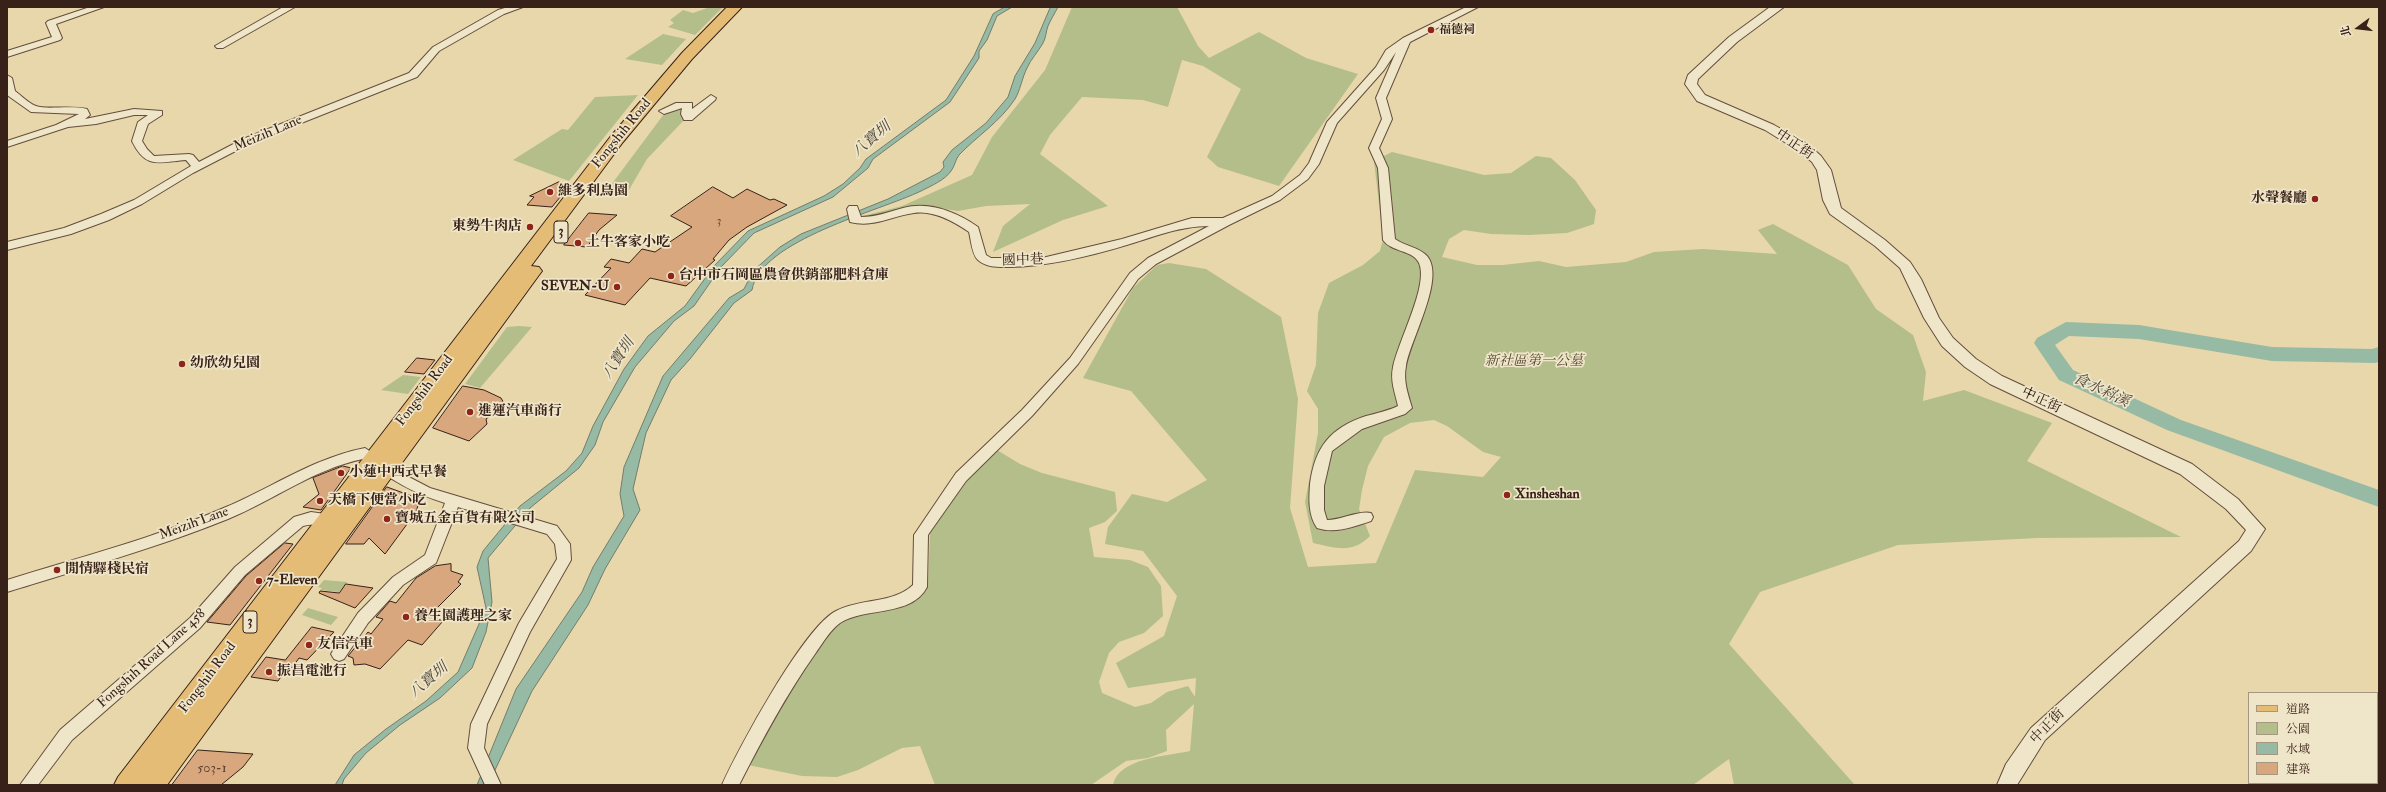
<!DOCTYPE html>
<meta charset="utf-8">
<style>
body{margin:0}
#map{position:relative;width:2386px;height:792px;overflow:hidden;background:#e7d7ab;font-family:"IM FELL Double Pica","Noto Serif TC",serif}
canvas{display:block}
.frame{position:absolute;inset:0;border:8px solid #382118;pointer-events:none}
.legend{position:absolute;left:2248px;top:692px;width:130px;height:92px;box-sizing:border-box;background:#efe5c8;border:1px solid #a69782;margin:0;padding:5px 7px;list-style:none;font-size:12px;color:#382118}
.legend li{display:flex;align-items:center;gap:8px;height:20px}
.legend b{width:20px;border:1px solid #a69782}
.north{position:absolute;left:2338px;top:8px;width:40px;height:40px;-webkit-text-stroke:3px #efe5c8;paint-order:stroke;rotate:255deg;font-size:11px;font-weight:700;line-height:16px;text-align:center;color:#382118}
.north::after{content:'';display:block;margin:auto;width:14px;height:18px;background:#382118;clip-path:polygon(50% 0,100% 100%,50% 72%,0 100%)}
</style>
<div id="map">
<canvas width="2386" height="792"></canvas>
<div class="frame"></div>
<ul class="legend">
<li><b style="height:5px;background:#e4bc76"></b>道路</li>
<li><b style="height:11px;background:#b4be8a"></b>公園</li>
<li><b style="height:11px;background:#97baa5"></b>水域</li>
<li><b style="height:11px;background:#d8a77d"></b>建築</li>
</ul>
<div class="north">北</div>
</div>
<script>
const c = document.querySelector('canvas').getContext('2d');
c.lineJoin = 'round';
function fillPath(path, color) {
  c.fillStyle = color;
  c.fill(path, 'evenodd');
}
function stroke(path, color, width, dash) {
  c.strokeStyle = color;
  c.lineWidth = width;
  c.lineCap = dash ? 'butt' : 'round';
  c.setLineDash(dash || []);
  c.stroke(path);
}
function label(font, color, halo, rows, align = 'center') {
  c.font = font + ' "IM FELL Double Pica","Noto Serif TC",serif';
  c.lineWidth = 3.5;
  c.setLineDash([]);
  c.textBaseline = 'middle';
  c.strokeStyle = halo;
  c.fillStyle = color;
  for (const [text, x, y, turn = 0] of rows) {
    c.save();
    c.translate(x, y);
    c.rotate((+turn || 0) * Math.PI / 180);
    c.textAlign = isNaN(turn) ? turn : align;
    if (halo) c.strokeText(text, 0, 0);
    c.fillText(text, 0, 0);
    c.restore();
  }
}
fillPath(new Path2D(`
 M 710,7 L 723,7 L 695,35 L 668,27 L 674,23 L 670,20 L 683,10 L 693,13 Z
 M 1072,7 L 1177,7 L 1198,46 L 1209,58 L 1259,32 L 1306,58 L 1358,74 L 1279,186 L 1218,167 L 1207,157 L 1241,89 L 1203,66 L 1182,60 L 1168,107 L 1143,100 L 1082,97 L 1050,135 L 1040,154 L 1108,206 L 1063,220 L 993,252 L 1003,226 L 1030,204 L 986,206 L 958,211 L 921,205 L 870,218 L 863,216 L 902,206 L 972,175 L 992,137 L 1045,70 Z
 M 663,34 L 686,39 L 662,65 L 625,59 Z
 M 638,95 L 569,181 L 513,160 L 562,129 L 568,130 L 595,97 Z
 M 682,106 L 685,119 L 647,159 L 626,195 L 605,193 L 664,114 Z
 M 1392,152 L 1484,175 L 1511,173 L 1536,156 L 1551,158 L 1575,180 L 1596,210 L 1594,224 L 1567,233 L 1529,235 L 1491,234 L 1464,230 L 1449,239 L 1442,257 L 1477,265 L 1503,265 L 1539,261 L 1566,267 L 1626,262 L 1654,252 L 1703,249 L 1777,254 L 1758,230 L 1773,224 L 1848,265 L 1876,309 L 1913,335 L 1926,372 L 1923,401 L 1964,390 L 2052,423 L 2027,461 L 2181,537 L 2037,538 L 1898,545 L 1760,592 L 1729,644 L 1855,785 L 1734,785 L 1729,759 L 1693,785 L 1113,785 C 1118,758 1167,756 1190,751 L 1194,704 L 1166,730 L 1167,751 L 1148,758 L 1126,761 L 1091,785 L 935,785 L 920,746 L 902,748 L 858,770 L 837,777 L 802,776 L 748,765 L 788,690 L 836,624 L 920,596 L 928,586 L 930,531 L 967,481 L 997,450 L 1020,464 L 1042,473 L 1115,492 L 1117,511 L 1105,522 L 1089,528 L 1094,557 L 1130,560 L 1148,567 L 1161,586 L 1163,616 L 1144,633 L 1119,642 L 1109,653 L 1099,682 L 1102,693 L 1135,707 L 1151,703 L 1167,692 L 1188,686 L 1195,697 L 1196,678 L 1128,688 L 1116,663 L 1164,636 L 1177,596 L 1143,551 L 1105,544 L 1108,527 L 1132,494 L 1167,502 L 1207,480 L 1131,391 L 1083,378 L 1133,288 L 1157,265 L 1169,263 L 1206,269 L 1281,317 L 1298,399 L 1290,508 L 1308,567 L 1376,563 L 1415,470 L 1483,477 L 1501,457 L 1483,452 L 1447,426 L 1434,420 L 1410,423 L 1384,437 L 1368,466 L 1362,490 L 1359,509 L 1370,536 C 1352,554 1336,548 1313,543 L 1305,502 L 1318,433 L 1318,409 L 1307,391 L 1316,365 L 1318,313 L 1329,283 L 1363,265 L 1380,251 L 1383,239 L 1374,161 Z
 M 519,326 L 532,327 L 480,388 L 465,384 L 507,327 Z
 M 403,375 L 421,377 L 408,394 L 381,390 Z
 M 324,580 L 347,582 L 339,592 L 320,590 L 322,588 L 318,587 Z
 M 308,608 L 338,617 L 331,625 L 302,615 Z`), '#b4be8a');
const water = new Path2D(`
 M 1005,7 L 1012,7 L 997,16 L 987,40 L 979,51 L 979,58 L 950,102 L 873,159 L 868,168 L 833,197 L 754,233 L 721,267 L 694,306 L 674,321 L 635,367 L 603,422 L 595,445 L 579,468 L 530,508 L 488,558 L 492,602 L 486,632 L 472,668 L 440,698 L 400,725 L 366,753 L 344,779 L 342,785 L 335,785 L 354,755 L 386,729 L 426,701 L 458,672 L 486,608 L 477,567 L 483,551 L 520,506 L 566,471 L 582,453 L 593,426 L 624,369 L 648,336 L 685,306 L 714,266 L 748,231 L 824,196 L 843,184 L 860,168 L 866,159 L 946,100 L 974,56 L 993,14 Z
 M 1058,7 C 1055,13 1051,19 1048,26 C 1046,31 1046,38 1043,43 C 1038,52 1031,59 1027,68 C 1022,78 1020,91 1015,99 C 1000,122 977,136 959,155 C 955,160 955,166 951,171 C 945,180 931,186 921,191 C 880,211 760,240 752,290 L 734,303 L 690,359 L 671,380 L 646,433 L 639,463 L 633,489 L 640,510 L 605,569 L 588,605 L 532,691 L 488,785 L 477,785 L 516,689 L 582,592 L 593,567 L 624,516 L 620,494 L 624,467 L 663,376 L 729,298 L 744,289 L 753,271 L 780,247 L 801,234 L 888,199 L 940,172 L 944,167 L 943,162 L 952,150 L 986,123 L 1008,97 L 1015,76 L 1035,43 L 1050,8 Z`);
fillPath(water, '#97baa5');
stroke(water, '#717d6d', 1);
fillPath(new Path2D(`
 M 2066,322 L 2139,325 L 2272,347 L 2372,349 L 2379,347 L 2379,362 L 2375,363 L 2272,361 L 2139,339 L 2069,336 L 2055,345 L 2073,370 L 2181,420 L 2379,490 L 2379,507 L 2167,430 L 2059,380 L 2034,343 L 2037,338 Z`), '#97baa5');
const building = new Path2D(`
 M 559,182 L 569,186 L 552,207 L 527,205 L 534,197 L 530,196 Z
 M 713,187 L 733,198 L 747,189 L 770,200 L 774,199 L 787,205 L 747,227 L 729,240 L 713,259 L 715,260 L 686,286 L 650,278 L 625,305 L 585,295 L 611,268 L 604,267 L 611,259 L 629,263 L 642,249 L 655,252 L 692,227 L 671,216 Z
 M 589,213 L 617,215 L 599,230 L 587,247 L 564,245 Z
 M 417,358 L 435,360 L 424,374 L 405,372 Z
 M 463,386 L 484,390 L 501,398 L 505,405 L 486,419 L 487,424 L 469,441 L 433,428 Z
 M 343,466 L 351,468 L 321,510 L 303,507 L 319,494 L 313,478 Z
 M 387,487 L 420,499 L 416,512 L 385,554 L 369,538 L 364,544 L 346,544 Z
 M 285,543 L 293,544 L 230,625 L 207,622 L 246,576 Z
 M 451,564 L 451,571 L 463,575 L 458,582 L 461,584 L 430,615 L 443,621 L 422,645 L 408,640 L 380,669 L 365,664 L 354,665 L 353,658 L 348,656 L 368,632 L 371,634 L 383,619 L 376,617 L 390,601 L 396,603 L 416,578 L 435,566 Z
 M 346,584 L 373,588 L 355,608 L 319,593 L 320,591 L 339,593 Z
 M 312,627 L 334,632 L 307,660 L 299,658 L 292,668 L 288,667 L 278,681 L 251,677 L 266,657 L 285,660 Z
 M 198,750 L 253,754 L 243,767 L 221,785 L 172,785 Z`);
fillPath(building, '#d8a77d');
stroke(building, '#382118', 1);
const minor = new Path2D(`
 M 90,7 L 104,7 L 56,24 L 62,38 L 60,40 L 7,57 L 7,51 L 52,37 L 46,23 L 48,21 Z
 M 283,7 L 295,7 L 223,48 L 217,48 L 215,46 Z
 M 508,7 L 523,7 L 504,14 L 439,51 L 417,77 L 251,143 L 193,173 L 142,204 L 109,220 L 71,234 L 7,250 L 7,242 L 64,228 L 101,214 L 134,200 L 191,166 L 186,160 C 159,162 146,170 132,141 L 138,122 L 148,115 L 134,115 L 96,124 L 68,127 L 7,147 L 7,141 L 56,125 L 79,114 L 31,112 L 7,95 L 7,75 L 12,78 L 15,91 C 22,96 28,103 36,106 C 46,110 71,105 87,109 L 90,115 L 85,119 L 134,109 L 162,111 L 162,115 L 148,124 L 142,141 L 147,149 L 154,156 L 189,154 L 193,155 L 199,162 L 243,139 L 409,73 L 433,47 L 498,10 Z
 M 1466,7 L 1478,7 L 1410,42 L 1386,98 L 1392,119 L 1379,148 L 1388,168 L 1395,239 C 1404,246 1419,247 1427,256 C 1446,278 1410,340 1406,366 C 1403,381 1408,394 1412,408 L 1405,414 L 1362,429 L 1332,451 L 1324,486 L 1324,510 L 1327,520 C 1340,520 1360,510 1371,513 L 1373,517 L 1371,521 C 1353,527 1335,534 1317,528 C 1308,515 1309,499 1310,484 C 1315,447 1330,428 1366,416 C 1377,413 1388,411 1398,406 C 1395,392 1390,381 1393,367 C 1398,341 1429,285 1419,263 C 1413,250 1391,252 1383,240 L 1378,168 L 1369,148 L 1382,119 L 1376,98 L 1396,52 L 1384,70 L 1337,123 L 1319,164 L 1308,179 L 1280,200 L 1229,225 L 1156,264 L 1138,279 L 1078,364 L 1032,416 L 966,481 L 930,532 L 928,535 L 927,587 C 912,617 865,607 840,623 C 830,630 822,644 815,654 C 786,695 762,740 739,785 L 722,785 C 738,749 804,627 836,611 C 860,598 893,604 913,585 L 914,535 L 956,473 L 1022,410 L 1070,358 L 1130,273 L 1148,258 L 1209,226 C 1181,226 1156,236 1130,244 C 1091,256 1050,266 1010,267 C 999,267 987,268 978,260 C 972,255 971,240 969,232 C 953,221 933,210 914,213 C 891,216 874,228 850,222 L 847,209 L 849,206 L 857,206 L 861,217 C 876,217 889,212 903,208 C 930,201 956,212 978,227 L 986,255 L 991,258 L 1042,258 L 1122,239 L 1192,218 L 1223,218 L 1272,196 L 1300,175 L 1309,163 L 1327,122 L 1376,67 L 1386,50 L 1403,38 Z
 M 711,95 L 716,98 L 715,100 L 692,120 L 684,120 L 681,114 L 682,108 L 664,114 L 659,111 L 676,103 L 692,103 L 692,109 Z
 M 365,448 L 405,475 L 430,488 L 557,526 L 570,544 L 571,560 L 530,632 L 487,724 L 484,748 L 501,785 L 485,785 L 468,748 L 471,724 L 519,623 L 557,559 L 555,544 L 547,534 L 458,507 L 436,563 L 403,585 L 368,623 L 344,659 L 339,661 L 334,659 L 331,654 L 334,649 L 358,613 L 393,577 L 425,555 L 445,503 C 412,493 390,479 363,459 C 314,469 274,500 228,519 C 156,548 81,569 7,592 L 7,580 C 80,557 155,538 226,507 C 273,487 314,458 365,448 Z
 M 311,512 L 332,515 L 334,519 L 332,523 C 323,526 313,523 303,526 L 245,575 L 200,628 L 72,740 L 38,785 L 20,785 L 60,730 L 190,618 L 235,567 L 294,517 Z`);
const tertiary = new Path2D(`
 M 1770,7 L 1784,7 L 1737,42 L 1698,79 L 1697,84 L 1705,95 L 1774,125 L 1809,145 L 1821,156 L 1831,170 L 1841,208 L 1885,240 L 1910,262 L 1921,279 L 1939,318 L 1953,338 L 1976,359 L 2002,376 L 2192,464 L 2238,499 L 2265,529 L 2251,551 L 2045,740 L 2017,785 L 1997,785 L 2006,764 L 2031,728 L 2239,541 L 2246,530 L 2226,509 L 2180,474 L 1990,384 L 1965,367 L 1942,346 L 1924,318 L 1900,268 L 1875,246 L 1830,214 L 1823,200 L 1817,170 L 1812,162 L 1799,151 L 1765,130 L 1697,101 L 1685,84 L 1688,75 L 1729,37 Z`);
const primary = new Path2D(`
 M 727,7 L 742,7 L 692,59 L 623,142 L 531,266 L 539,267 L 542,271 L 539,275 L 167,785 L 114,785 L 118,777 L 611,136 L 682,53 Z`);
stroke(minor, '#644e3d', 2);
stroke(tertiary, '#644e3d', 2);
stroke(primary, '#382118', 2);
fillPath(minor, '#efe5c8');
fillPath(tertiary, '#efe5c8');
fillPath(primary, '#e4bc76');
for (const [x, y, r, color] of [
 [1431,30,4,"#8f2418"],
 [550,192,4,"#8f2418"],
 [2315,199,4,"#8f2418"],
 [530,227,4,"#8f2418"],
 [578,243,4,"#8f2418"],
 [671,276,4,"#8f2418"],
 [617,287,4,"#8f2418"],
 [182,364,4,"#8f2418"],
 [470,412,4,"#8f2418"],
 [341,473,4,"#8f2418"],
 [1507,495,4,"#8f2418"],
 [320,501,4,"#8f2418"],
 [387,519,4,"#8f2418"],
 [57,570,4,"#8f2418"],
 [259,581,4,"#8f2418"],
 [406,617,4,"#8f2418"],
 [309,645,4,"#8f2418"],
 [269,672,4,"#8f2418"]
]) {
  const dot = new Path2D();
  dot.arc(x, y, r, 0, 2 * Math.PI);
  c.fillStyle = color;
  c.fill(dot);
  stroke(dot, '#efe5c8', 1.5);
}
label('bold 12px', '#382118', '#efe5c8', [
 ["福德祠",1439,30]
], 'left');
label('12px', '#604231', null, [
 ["3",719,221]
]);
for (const [x, y, w] of [
 [561,232,14],
 [250,622,14]
]) {
  const box = new Path2D();
  box.roundRect(x - w / 2, y - 11, w, 22, 3);
  c.fillStyle = '#efe5c8';
  c.fill(box);
  stroke(box, '#382118', 1);
}
label('bold 13px', '#382118', null, [
 ["3",561,232],
 ["3",250,622]
]);
label('14px', '#382118', '#efe5c8', [
 ["Meizih Lane",268,134,-23],
 ["Fongshih Road",622,134,-51],
 ["中正街",1794,145,34],
 ["國中巷",1023,261,-2],
 ["Fongshih Road",425,391,-53],
 ["中正街",2041,401,25],
 ["Meizih Lane",194,524,-20],
 ["Fongshih Road Lane 458",152,659,-42],
 ["Fongshih Road",208,678,-53],
 ["中正街",2048,727,-46]
]);
label('bold 14px', '#382118', '#efe5c8', [
 ["維多利鳥園",558,192],
 ["水聲餐廳",2307,199,"right"],
 ["東勢牛肉店",522,227,"right"],
 ["土牛客家小吃",586,243],
 ["台中市石岡區農會供銷部肥料倉庫",679,276],
 ["SEVEN-U",609,287,"right"],
 ["幼欣幼兒園",190,364],
 ["進運汽車商行",478,412],
 ["小蓮中西式早餐",349,473],
 ["Xinsheshan",1515,495],
 ["天橋下便當小吃",328,501],
 ["寶城五金百貨有限公司",395,519],
 ["閒情驛棧民宿",65,570],
 ["7-Eleven",267,581],
 ["養生園護理之家",414,617],
 ["友信汽車",317,645],
 ["振昌電池行",277,672]
], 'left');
label('italic 14px', '#574834', '#efe5c8', [
 ["新社區第一公墓",1534,362]
]);
label('14px', '#604231', null, [
 ["503-1",212,769]
]);
label('italic 15px', '#50473b', '#efe5c8', [
 ["八寶圳",872,140,-40],
 ["八寶圳",619,359,-56],
 ["食水嵙溪",2101,391,25],
 ["八寶圳",429,681,-40]
]);
</script>
